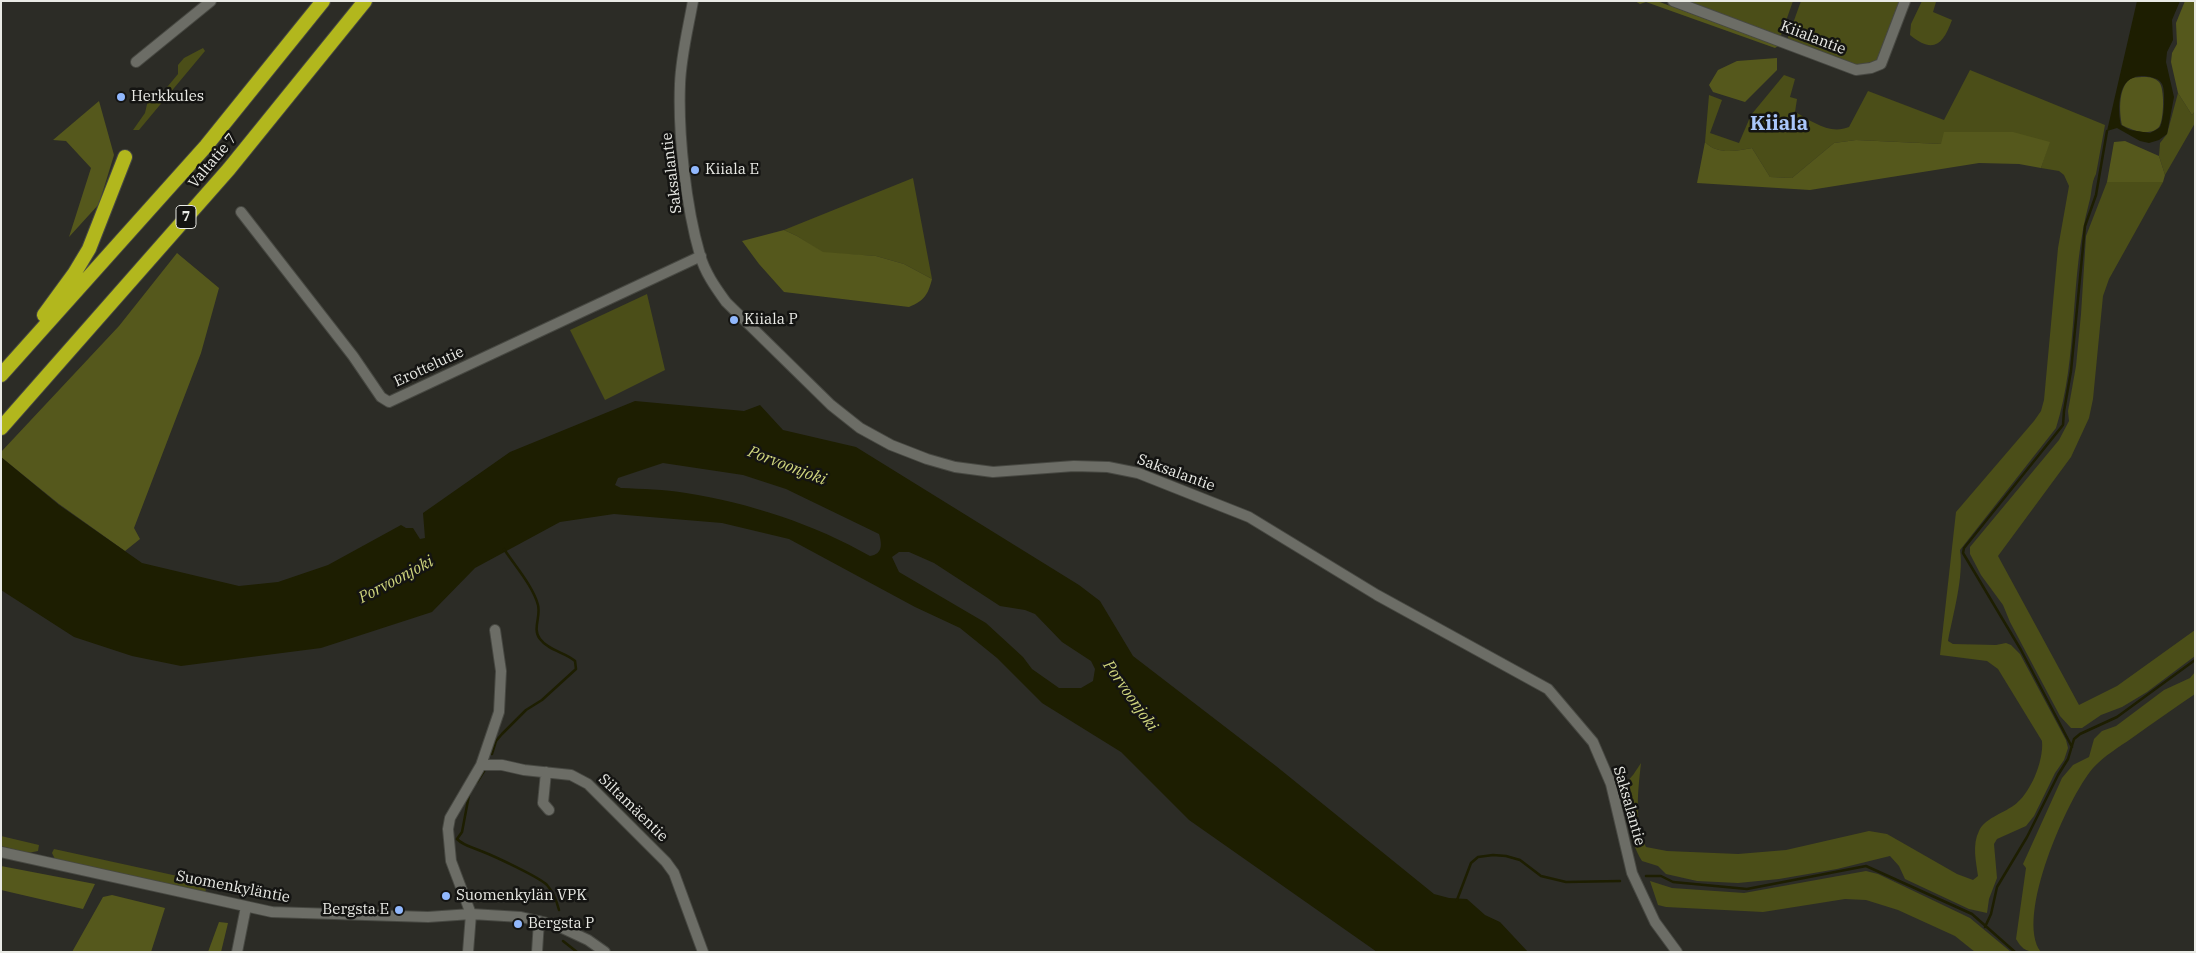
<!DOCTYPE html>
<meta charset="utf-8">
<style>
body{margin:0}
#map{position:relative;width:2196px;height:953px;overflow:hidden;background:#2c2c26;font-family:"IBM Plex Serif",serif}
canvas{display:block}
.frame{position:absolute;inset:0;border:2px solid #e9eae5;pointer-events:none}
</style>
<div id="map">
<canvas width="2196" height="953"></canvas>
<div class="frame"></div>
</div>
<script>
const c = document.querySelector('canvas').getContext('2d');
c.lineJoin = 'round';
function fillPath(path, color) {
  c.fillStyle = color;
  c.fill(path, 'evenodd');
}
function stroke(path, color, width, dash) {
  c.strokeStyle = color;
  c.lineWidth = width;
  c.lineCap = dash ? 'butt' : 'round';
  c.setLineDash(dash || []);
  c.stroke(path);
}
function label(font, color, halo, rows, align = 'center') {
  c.font = font + ' "IBM Plex Serif",serif';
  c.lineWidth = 5;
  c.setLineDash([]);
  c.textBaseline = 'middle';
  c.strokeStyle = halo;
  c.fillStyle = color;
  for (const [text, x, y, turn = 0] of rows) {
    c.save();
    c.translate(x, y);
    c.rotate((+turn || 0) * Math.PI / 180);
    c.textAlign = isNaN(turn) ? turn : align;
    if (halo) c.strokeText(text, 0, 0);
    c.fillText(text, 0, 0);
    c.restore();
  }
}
fillPath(new Path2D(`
 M 1685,1 L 1793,1 L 1780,38 Z
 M 1801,1 L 1901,1 L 1878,60 L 1857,66 L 1787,40 Z
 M 1922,1 L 1936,2 L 1933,12 L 1952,20 C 1943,45 1933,54 1910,35 L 1911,24 Z
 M 203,48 L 205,51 L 139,130 L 133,130 L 145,113 L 148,100 L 158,98 L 178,74 L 178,65 L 184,58 Z
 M 1970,70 L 2105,125 L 2096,174 C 2091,183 2092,194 2089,203 C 2069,277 2079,356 2056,428 L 1960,550 C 1964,577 1953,614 1948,641 L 1953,644 L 1996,645 L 2006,643 L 2011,645 L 2020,654 L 2066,740 L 2068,748 L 2064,760 L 2055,773 L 2034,816 L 2026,826 L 1997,839 L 1994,844 L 1997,878 L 1989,899 L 1987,913 L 1969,909 L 1905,879 L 1899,866 L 1890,856 L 1837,869 L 1779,879 L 1738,883 L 1697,881 L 1666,874 L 1658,866 L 1642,861 C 1628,838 1626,812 1623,786 L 1633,775 L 1641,763 C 1638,790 1634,823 1646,847 L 1667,851 L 1738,854 L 1786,850 L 1869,831 L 1887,834 L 1957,874 L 1973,880 L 1978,876 C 1976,861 1972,845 1979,831 C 1984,819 2003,813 2013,806 C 2030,795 2044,761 2042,741 L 1998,669 L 1987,661 L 1940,655 L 1956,512 L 2034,421 L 2041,411 L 2044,400 L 2058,248 L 2069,186 L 2064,175 L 2059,171 L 2041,168 L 2049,142 L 1942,144 L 1856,140 L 1834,143 L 1792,178 L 1770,177 L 1752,148 C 1737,151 1717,155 1705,142 L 1709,95 L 1722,100 L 1710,133 L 1739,143 L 1751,115 L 1784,75 L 1795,79 L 1790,97 L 1797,99 L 1795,112 C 1812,121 1829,135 1849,127 L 1868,91 L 1944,120 Z
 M 2178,93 L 2192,115 L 2195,111 L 2195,123 L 2165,175 L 2159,156 L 2160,143 L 2167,134 Z
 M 913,178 L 932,279 L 904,264 L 876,256 L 823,253 L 797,236 L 784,230 Z
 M 2107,182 L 2163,182 L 2109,279 L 2103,296 L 2093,399 L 2089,418 L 2071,457 L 1998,556 L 2079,705 L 2117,686 L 2195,630 L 2195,656 L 2147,692 L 2122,707 L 2101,715 L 2082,728 L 2071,728 L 2060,716 L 2010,622 L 2003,605 L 1981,575 L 1970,554 L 1970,547 L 2059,440 L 2069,421 L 2068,411 L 2076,366 L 2081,314 L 2086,236 Z
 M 647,294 L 665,370 L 605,400 L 570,330 Z
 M 2195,672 L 2195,694 C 2174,708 2153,723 2132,738 C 2119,747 2104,756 2093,768 C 2068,797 2014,918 2041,952 C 2028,952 2023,951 2016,939 L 2026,868 L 2023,864 L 2062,778 L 2073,765 L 2089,757 L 2094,739 L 2102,731 L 2116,726 L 2164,690 L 2190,678 Z
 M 1,836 L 39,845 L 38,851 L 28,853 L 1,846 Z
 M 54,849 L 205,882 L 206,894 L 55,859 L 52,853 Z
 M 1866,871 L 1878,874 L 1970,918 L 2011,952 L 1975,952 L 1955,936 L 1898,910 L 1866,900 L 1845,899 L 1763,912 L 1666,907 L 1658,905 L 1650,881 L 1672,888 L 1744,893 Z`), '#4b4e18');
fillPath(new Path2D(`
 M 1635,1 L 1657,1 L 1778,46 L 1775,48 L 1646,2 L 1640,4 Z
 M 2185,1 L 2195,1 L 2195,111 L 2192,115 L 2178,93 L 2171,62 L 2172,53 L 2177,44 L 2176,23 Z
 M 1777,58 L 1777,70 L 1745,102 L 1713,92 L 1709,85 L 1718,70 L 1737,61 Z
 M 2145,77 C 2150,77 2155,78 2159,82 C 2165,88 2164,121 2159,127 C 2150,137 2131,130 2122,125 C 2119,112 2118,85 2132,78 C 2136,77 2141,77 2145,77 Z
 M 99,101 L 114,155 L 99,204 L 69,237 L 91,168 L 66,141 L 53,140 Z
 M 1944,132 L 2013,132 L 2050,142 L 2041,168 L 2019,164 L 1979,163 L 1810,190 L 1697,183 L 1705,142 C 1717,155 1737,151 1752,148 L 1770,177 L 1792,178 L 1834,143 L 1856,140 L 1941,144 Z
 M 2125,141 L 2159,156 L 2165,175 L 2163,182 L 2107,182 L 2114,142 Z
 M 784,230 L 797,236 L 823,252 L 876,256 L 904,264 L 932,279 C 928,295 924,301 909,307 L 784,292 L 759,264 L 742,241 Z
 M 177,253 L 219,288 L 201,353 L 134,528 L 140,539 L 125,551 L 59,504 L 1,457 L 1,452 L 119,326 Z
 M 1,866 L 95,884 L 83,909 L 1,890 Z
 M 112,895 L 165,908 L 151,952 L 72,952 L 103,897 Z
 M 219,922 L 228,923 L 221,952 L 208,952 Z`), '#55581c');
fillPath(new Path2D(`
 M 2137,1 L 2180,1 L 2172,20 L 2173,40 L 2167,52 L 2166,62 L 2174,97 L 2167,134 L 2159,140 L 2149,143 L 2140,141 L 2117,128 L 2107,131 ZM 2145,76 C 2151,77 2159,78 2162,84 C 2166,91 2164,120 2160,127 C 2157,130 2153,131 2150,133 L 2130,130 L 2121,125 C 2118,113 2117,83 2133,78 C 2136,76 2141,76 2145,76 Z
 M 635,401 L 744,411 L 760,405 L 783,430 L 856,447 L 1079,585 L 1100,601 L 1133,656 L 1276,766 L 1434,894 L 1449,898 L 1467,899 L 1485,915 L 1500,922 L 1528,952 L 1377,952 L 1189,820 L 1121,752 L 1042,703 L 997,658 L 960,628 L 915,607 L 789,539 L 722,523 L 614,514 L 560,522 L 475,568 L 432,612 L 321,648 L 181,666 L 132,656 L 74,637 L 1,590 L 1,457 L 59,505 L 142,563 L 239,586 L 278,582 L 328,565 L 401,525 L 406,528 L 413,528 L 420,539 L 425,538 L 423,513 L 510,452 ZM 663,463 L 743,475 L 786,489 L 879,534 C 882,544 883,554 870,556 C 814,524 749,503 686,493 C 664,489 642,489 621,488 L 615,485 L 618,478 ZM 899,552 L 909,552 L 934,563 L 1000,606 L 1025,610 L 1035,614 L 1062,642 L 1091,661 L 1095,669 L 1093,681 L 1081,688 L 1059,688 L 1032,669 L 1023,657 L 986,623 L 899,572 L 892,557 Z`), '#1d1e01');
stroke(new Path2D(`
 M 2072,747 L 2021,650 L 1963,553 L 1964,548 L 2063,425 L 2064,411 L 2071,371 L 2085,226 L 2096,195 L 2107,131
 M 492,754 L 496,741 L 502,734 L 526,710 L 542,700 L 576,669 L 575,661 C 565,652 549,651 540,639 C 532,629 541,617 538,605 C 533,586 515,566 504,549
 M 477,782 L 486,768
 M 469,795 L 462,832 L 457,839 C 464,846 472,847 481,851 C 494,856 539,877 547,885 C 553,892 557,902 559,910
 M 1646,876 L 1661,876 L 1673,882 L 1747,889 L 1866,866 L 1972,914 L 2015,952
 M 1457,900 L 1471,863 L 1478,857 L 1493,855 L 1506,856 L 1520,860 L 1541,876 L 1566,882 L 1620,881
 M 1985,927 L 1991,914 L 1997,887 L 2027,837 L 2058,775 L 2068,759 L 2074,739 L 2080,734 L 2117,717 L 2195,660
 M 563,941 L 577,952`), '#1d1e01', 2.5);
const minor = new Path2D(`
 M 693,1 C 688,29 681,56 680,84 C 678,135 686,207 700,255 C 705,273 716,288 726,302 L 831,405 L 860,428 L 891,445 L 927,459 L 955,467 L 993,472 L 1074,466 L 1108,467 L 1138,473 L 1249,517 L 1377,595 L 1548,689 L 1593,742 L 1611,784 L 1632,873 L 1655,922 L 1677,952
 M 1673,1 L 1856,70 L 1871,68 L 1881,64 L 1905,1
 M 136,62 L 211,1
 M 241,212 L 353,356 L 381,397 L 389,402 L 701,256
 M 481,765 L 502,765 L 524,770 L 571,775 L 588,784 L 666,862 L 674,873 L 703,952
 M 546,772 L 543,803 L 549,810
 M 1,852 L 272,912 L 428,917 L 471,914 L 521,917 L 556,925 L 588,940 L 605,952
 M 237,952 L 246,907
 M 468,952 L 471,914 L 451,861 L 448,829 L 450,818 L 481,765 L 499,712 L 501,671 L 495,630
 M 537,952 L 539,921`);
const highway = new Path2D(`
 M 44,315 L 74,274 L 89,249 L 125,157
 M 1,375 L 206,146 L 323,1
 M 1,428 L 229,169 L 365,1`);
stroke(minor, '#474842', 12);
stroke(highway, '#474842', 16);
stroke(minor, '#6c6d66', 10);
stroke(highway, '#b2b71d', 14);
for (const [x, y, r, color] of [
 [121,97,5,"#91b8fd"],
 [695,170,5,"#91b8fd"],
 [734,320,5,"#91b8fd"],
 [446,896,5,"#91b8fd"],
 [399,910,5,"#91b8fd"],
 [518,924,5,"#91b8fd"]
]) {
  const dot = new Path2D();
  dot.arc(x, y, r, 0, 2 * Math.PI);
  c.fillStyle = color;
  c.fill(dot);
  stroke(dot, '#141412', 2);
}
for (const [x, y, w] of [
 [186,217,20]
]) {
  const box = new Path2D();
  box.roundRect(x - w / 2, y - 11.5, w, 23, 4);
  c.fillStyle = '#141412';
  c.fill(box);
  stroke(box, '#e9eae5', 1);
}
label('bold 14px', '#e9eae5', null, [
 ["7",186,217]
]);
label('15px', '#e9eae5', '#141412', [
 ["Kiialantie",1813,38,21],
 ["Valtatie 7",213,161,-50],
 ["Saksalantie",672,173,-97],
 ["Erottelutie",429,367,-25],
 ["Saksalantie",1176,473,20],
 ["Saksalantie",1629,806,74],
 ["Siltamäentie",633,808,44],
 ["Suomenkyläntie",233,887,11]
]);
label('15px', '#e9eae5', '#141412', [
 ["Herkkules",131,97],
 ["Kiiala E",705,170],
 ["Kiiala P",744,320],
 ["Suomenkylän VPK",456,896],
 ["Bergsta E",389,910,"right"],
 ["Bergsta P",528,924]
], 'left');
label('italic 16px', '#d0d67e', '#141412', [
 ["Porvoonjoki",787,466,21],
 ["Porvoonjoki",396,580,-28],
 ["Porvoonjoki",1130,696,55]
]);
label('bold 20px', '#aac7fb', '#141412', [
 ["Kiiala",1779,124]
]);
</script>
